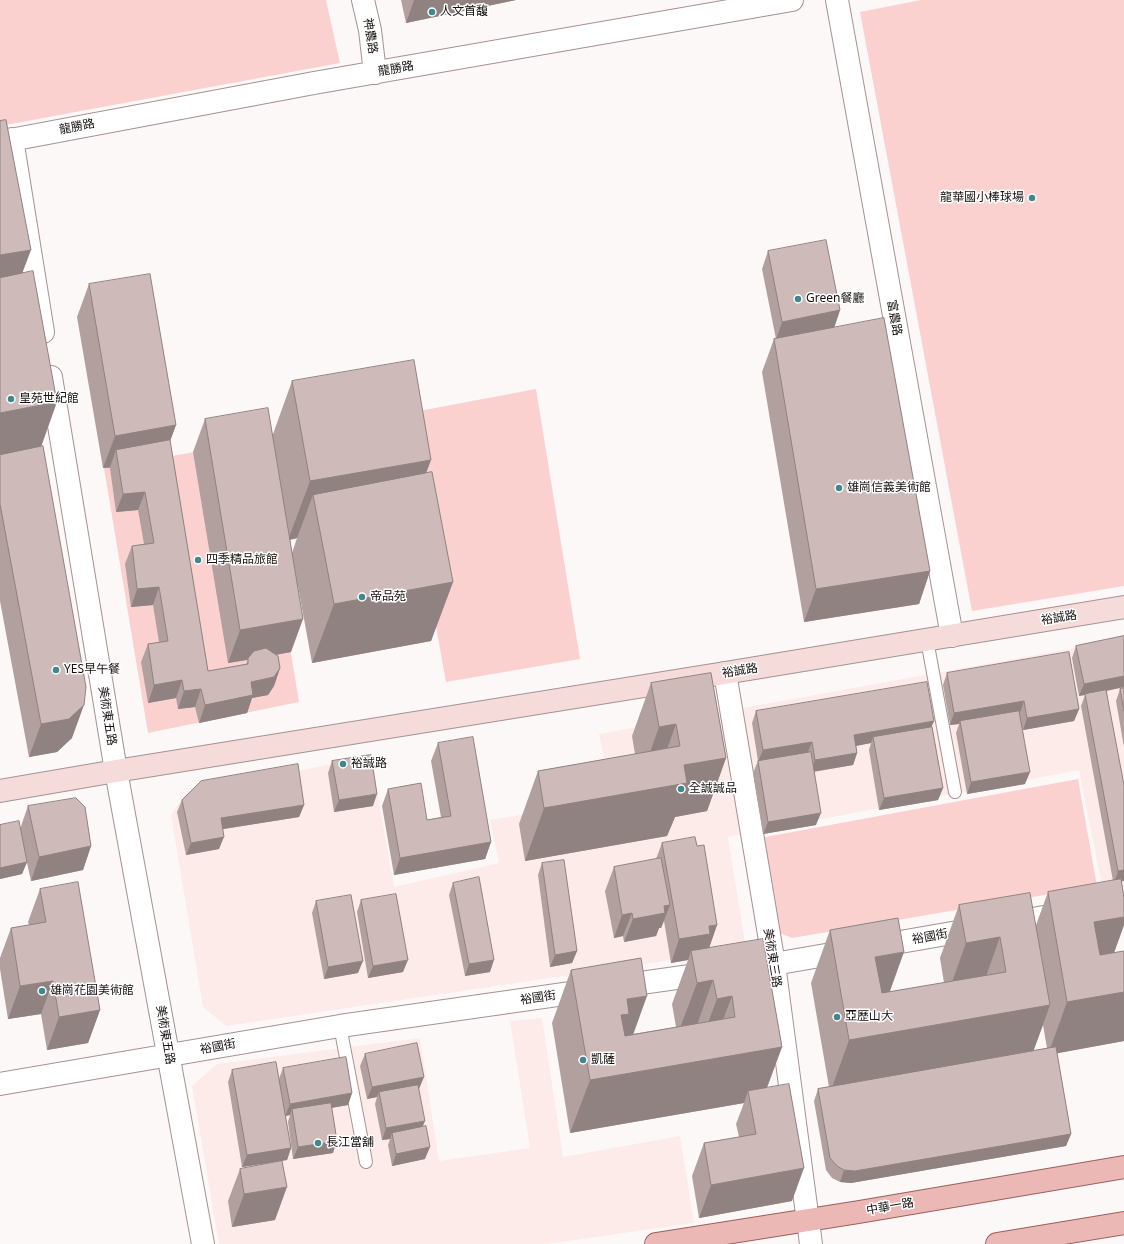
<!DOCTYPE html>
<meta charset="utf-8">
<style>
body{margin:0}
canvas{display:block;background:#fcf8f8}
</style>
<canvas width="1124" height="1244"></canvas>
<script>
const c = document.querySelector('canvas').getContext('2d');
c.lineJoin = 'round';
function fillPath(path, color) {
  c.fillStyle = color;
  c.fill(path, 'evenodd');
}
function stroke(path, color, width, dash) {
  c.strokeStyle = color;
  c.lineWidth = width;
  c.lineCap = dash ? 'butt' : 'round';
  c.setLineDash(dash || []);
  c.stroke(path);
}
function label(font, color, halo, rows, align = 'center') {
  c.font = font + ' "Noto Sans","Noto Sans TC",sans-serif';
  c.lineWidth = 3;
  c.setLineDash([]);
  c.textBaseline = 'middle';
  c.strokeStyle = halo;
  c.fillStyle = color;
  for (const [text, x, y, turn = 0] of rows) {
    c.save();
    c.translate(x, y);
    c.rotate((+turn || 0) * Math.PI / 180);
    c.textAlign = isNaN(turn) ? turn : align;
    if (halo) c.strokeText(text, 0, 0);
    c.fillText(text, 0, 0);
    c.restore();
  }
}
fillPath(new Path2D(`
 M 1124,639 L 1124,887 L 1103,891 L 1079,770 L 728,837 L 746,949 L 226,1026 L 203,1007 L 171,815 L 185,794 L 371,756 L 394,887 L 499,863 L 490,820 L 613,800 L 599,734 Z
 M 542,1018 L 563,1157 L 680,1136 L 694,1223 L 547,1244 L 219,1244 L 192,1086 L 217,1064 L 420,1038 L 439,1161 L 530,1148 L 510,1021 Z`), '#fdebea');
fillPath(new Path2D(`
 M 0,0 L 326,0 L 340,63 L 0,126 Z
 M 921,0 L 1124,0 L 1124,586 L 972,611 L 860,12 Z
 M 536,389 L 580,659 L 446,682 L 398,415 Z
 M 256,441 L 299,702 L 148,733 L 104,468 Z
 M 1078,779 L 1097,886 L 792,938 L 777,932 L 760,838 Z`), '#fad1cf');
const lane = new Path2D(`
 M 927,640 L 955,792
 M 340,1026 L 366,1162`);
const street = new Path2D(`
 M 363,0 L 370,30 L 375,73
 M 837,0 L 952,636
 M 12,139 L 43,332
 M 0,142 L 314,83 L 792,0
 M 51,377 L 116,771 L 203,1244
 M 725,673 L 774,964 L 811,1244
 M 0,1084 L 340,1026 L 774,964 L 1124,903`);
const secondary = new Path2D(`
 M 0,791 L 116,771 L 725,673 L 1124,607`);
const primary = new Path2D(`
 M 656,1244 L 859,1212 L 1124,1167
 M 997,1244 L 1124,1223`);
stroke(lane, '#a59291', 14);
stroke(street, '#a59291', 24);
stroke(secondary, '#a59291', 24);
stroke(primary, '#995f5d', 24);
stroke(lane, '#fff', 12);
stroke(street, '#fff', 22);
stroke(secondary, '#f5dcdb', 22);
stroke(primary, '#ecb8b6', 22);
fillPath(new Path2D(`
 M 401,0 L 516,0 L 406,23 Z
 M 0,121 L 22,273 L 41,447 L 72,738 L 57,752 L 29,757 L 0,601 Z
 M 768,251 L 840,310 L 834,328 L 930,571 L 919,604 L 804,622 L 762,372 L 774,339 L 776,339 L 762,269 Z
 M 89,284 L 176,425 L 170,440 L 208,671 L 246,664 L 248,660 L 228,663 L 193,452 L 205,419 L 273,434 L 292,381 L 426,473 L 453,582 L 431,641 L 312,663 L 298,586 L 291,652 L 276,655 L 280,668 L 274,686 L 268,695 L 252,698 L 247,713 L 199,723 L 195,707 L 178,709 L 176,698 L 148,703 L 141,662 L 148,644 L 159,642 L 153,605 L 131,607 L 125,564 L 132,546 L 144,544 L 138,510 L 116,512 L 110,468 L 103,468 L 77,317 ZM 297,538 L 292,553 L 290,540 Z
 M 1124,636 L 1124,687 L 1107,691 L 1121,882 L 1124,898 L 1124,925 L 1114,953 L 1124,1041 L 1057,1053 L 1071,1134 L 1066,1146 L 851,1183 L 840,1182 L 832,1178 L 826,1170 L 814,1101 L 818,1089 L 829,1087 L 811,983 L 830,930 L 889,992 L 944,983 L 940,958 L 959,905 L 1036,925 L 1048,892 L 1113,881 L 1081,706 L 1085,695 L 1079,696 L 1072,658 L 1076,646 ZM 1043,1025 L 1047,1048 L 1033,1051 Z
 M 947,673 L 1079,709 L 1074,721 L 1023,730 L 1025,784 L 967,794 L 956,733 L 959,724 L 950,725 L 943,685 Z
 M 651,683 L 726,758 L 707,811 L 675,817 L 667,836 L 525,861 L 519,824 L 538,771 L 635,754 L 632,736 Z
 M 1124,688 L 1124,747 L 1116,701 L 1120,689 Z
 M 756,711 L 934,721 L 931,727 L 943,788 L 938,800 L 879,810 L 869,750 L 871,743 L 856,746 L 857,753 L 853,765 L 814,772 L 816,825 L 763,834 L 753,773 L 758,761 L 752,723 Z
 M 438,743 L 491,842 L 485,859 L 394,875 L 382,806 L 388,789 L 427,820 L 441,817 L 431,761 Z
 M 332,761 L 373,806 L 334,812 L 328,773 Z
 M 182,800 L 304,805 L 299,817 L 223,829 L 219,849 L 186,855 L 177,812 Z
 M 28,806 L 91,846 L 83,870 L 31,881 L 25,854 L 27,862 L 22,874 L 0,879 L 0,825 L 20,829 Z
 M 662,843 L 697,846 L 717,925 L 709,948 L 782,1047 L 767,1088 L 792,1201 L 699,1218 L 692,1176 L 704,1143 L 739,1137 L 736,1124 L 744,1103 L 570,1133 L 552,1023 L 571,970 L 633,1034 L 676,1027 L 672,1004 L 688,960 L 671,963 L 664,921 L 661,928 L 659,928 L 656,936 L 624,942 L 623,936 L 614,938 L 605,891 L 614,867 L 656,859 Z
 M 542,863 L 577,951 L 572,963 L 550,967 L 538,875 Z
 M 453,883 L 490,972 L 465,976 L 449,895 Z
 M 40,889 L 100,1010 L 88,1043 L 47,1050 L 41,1014 L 8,1019 L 0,969 L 0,958 L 11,928 L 29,925 L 28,922 Z
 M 361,900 L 403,972 L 368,978 L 357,912 Z
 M 316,901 L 358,973 L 324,979 L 312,913 Z
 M 365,1054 L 419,1089 L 425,1159 L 392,1166 L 388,1145 L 390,1139 L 382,1140 L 375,1104 L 377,1097 L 367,1099 L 360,1066 Z
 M 283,1068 L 352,1093 L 348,1105 L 332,1108 L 333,1153 L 293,1159 L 288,1122 L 290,1115 L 285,1116 L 291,1148 L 287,1160 L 242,1167 L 228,1082 L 232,1070 L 279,1079 Z
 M 240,1169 L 275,1220 L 232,1227 L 228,1201 Z`), '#b1a09e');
fillPath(new Path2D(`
 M 414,0 L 516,0 L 406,23 Z
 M 31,250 L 8,311 L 0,313 L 0,255 Z
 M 840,310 L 834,328 L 776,340 L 782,322 Z
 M 57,402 L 35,464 L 0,470 L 0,413 Z
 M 176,425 L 164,458 L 116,450 L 110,467 L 103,468 L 115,436 Z
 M 431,460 L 409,519 L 313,495 L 297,538 L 288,540 L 310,481 Z
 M 145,492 L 138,510 L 116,512 L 123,494 Z
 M 930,571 L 919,604 L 804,622 L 816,589 Z
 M 453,582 L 431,641 L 312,663 L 334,604 Z
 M 159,587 L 153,605 L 131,607 L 137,589 Z
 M 303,619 L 291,652 L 228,663 L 240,630 Z
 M 280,668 L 274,686 L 268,695 L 252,698 L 247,713 L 199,723 L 205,705 Z
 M 1124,676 L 1124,687 L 1079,696 L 1084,684 Z
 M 182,680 L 176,698 L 148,703 L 154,685 Z
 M 201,689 L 195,707 L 178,709 L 184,691 Z
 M 1024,701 L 1020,713 L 960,721 L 959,724 L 950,725 L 954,713 Z
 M 84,705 L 72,738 L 57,752 L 29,757 L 41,724 Z
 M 1079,709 L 1074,721 L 1023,730 L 1027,718 Z
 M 934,721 L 929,733 L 873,737 L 871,743 L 850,747 L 854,735 Z
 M 676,724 L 657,777 L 640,780 L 659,727 Z
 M 812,742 L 807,754 L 758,762 L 763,750 Z
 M 857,753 L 853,765 L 810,772 L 815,760 Z
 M 726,758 L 707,811 L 675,817 L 667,836 L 525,861 L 544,808 L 684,765 Z
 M 1030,772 L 1025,784 L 967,794 L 971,782 Z
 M 943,788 L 938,800 L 879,810 L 884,798 Z
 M 377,794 L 373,806 L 334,812 L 339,800 Z
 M 304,805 L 299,817 L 217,830 L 221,818 Z
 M 821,813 L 816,825 L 763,834 L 768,822 Z
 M 224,837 L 219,849 L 186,855 L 191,843 Z
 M 491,842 L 485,859 L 394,875 L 400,858 Z
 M 91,846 L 83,870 L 31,881 L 39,857 Z
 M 27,862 L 22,874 L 0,879 L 0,868 Z
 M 1124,870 L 1124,881 L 1114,883 L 1118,871 Z
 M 670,905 L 661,928 L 659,928 L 656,936 L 624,942 L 633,919 L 664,906 Z
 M 632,913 L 623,936 L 614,938 L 622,915 Z
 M 1124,917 L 1124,925 L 1108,969 L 1075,975 L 1094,922 Z
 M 717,925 L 709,948 L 691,951 L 688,960 L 671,963 L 679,939 L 709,926 Z
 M 1000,937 L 981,990 L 947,996 L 966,943 Z
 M 577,951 L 572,963 L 550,967 L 555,955 Z
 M 904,952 L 885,1005 L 856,1010 L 875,957 Z
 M 408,960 L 403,972 L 368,978 L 373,966 Z
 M 494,960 L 490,972 L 465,976 L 469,964 Z
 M 363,961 L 358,973 L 324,979 L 328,967 Z
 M 713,980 L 694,1033 L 677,1036 L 697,983 Z
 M 53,981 L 41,1014 L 8,1019 L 20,986 Z
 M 1124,992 L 1124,1041 L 1048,1055 L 1067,1002 Z
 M 647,996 L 628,1049 L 602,1068 L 627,999 Z
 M 732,996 L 712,1049 L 697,1052 L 717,999 Z
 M 1050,1005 L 1031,1058 L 830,1093 L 849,1040 Z
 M 100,1010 L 88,1043 L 47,1050 L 59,1017 Z
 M 782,1047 L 762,1100 L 748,1091 L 744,1103 L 570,1133 L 590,1080 Z
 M 424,1077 L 419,1089 L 379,1092 L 377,1097 L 367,1099 L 372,1087 Z
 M 352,1093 L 348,1105 L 293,1114 L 292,1109 L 290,1115 L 285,1116 L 290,1104 Z
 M 425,1121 L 420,1133 L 392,1133 L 390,1139 L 382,1140 L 386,1128 Z
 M 1071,1134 L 1066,1146 L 851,1183 L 840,1182 L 844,1170 Z
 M 337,1141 L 333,1153 L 293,1159 L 298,1147 Z
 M 430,1147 L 425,1159 L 392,1166 L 396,1154 Z
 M 291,1148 L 287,1160 L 242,1167 L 247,1155 Z
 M 804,1168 L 792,1201 L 699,1218 L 711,1185 Z
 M 287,1187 L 275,1220 L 232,1227 L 244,1194 Z`), '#908281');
const building = new Path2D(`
 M 6,120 L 31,250 L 0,255 L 0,121 Z
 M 826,240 L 840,310 L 782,322 L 768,251 Z
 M 33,271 L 57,402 L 0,413 L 0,278 Z
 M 150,274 L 176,425 L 115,436 L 89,284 Z
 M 884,318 L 930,571 L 816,589 L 774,339 Z
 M 414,360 L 431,460 L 310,481 L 292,381 Z
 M 268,408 L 303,619 L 240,630 L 205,419 Z
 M 170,440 L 208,671 L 248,664 L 248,658 L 254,651 L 266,648 L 278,656 L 280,668 L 274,677 L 251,682 L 253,695 L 205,705 L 201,689 L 184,691 L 182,680 L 154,685 L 148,644 L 168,641 L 159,587 L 137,589 L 132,546 L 154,543 L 145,492 L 123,494 L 116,450 Z
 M 43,446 L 86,687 L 84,705 L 69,719 L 41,724 L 0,504 L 0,455 Z
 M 432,472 L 453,582 L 334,604 L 313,495 Z
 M 1124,636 L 1124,676 L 1084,684 L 1076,646 Z
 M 1069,652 L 1079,709 L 1027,718 L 1024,701 L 954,713 L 947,673 Z
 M 711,673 L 726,758 L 684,765 L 687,783 L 544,808 L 538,771 L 680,746 L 676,724 L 659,727 L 651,683 Z
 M 927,682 L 934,721 L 854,735 L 857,753 L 815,760 L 812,742 L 763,750 L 756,711 Z
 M 1124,688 L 1124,711 L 1120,689 Z
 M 1106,690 L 1124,785 L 1124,870 L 1118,871 L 1085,694 Z
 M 1019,711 L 1030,772 L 971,782 L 960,721 Z
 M 932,727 L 943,788 L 884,798 L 873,737 Z
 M 473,737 L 491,842 L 400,858 L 388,789 L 421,783 L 427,820 L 451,816 L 438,743 Z
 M 811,752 L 821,813 L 768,822 L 758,761 Z
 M 371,755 L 377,794 L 339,800 L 332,761 Z
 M 298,764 L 304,805 L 221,818 L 224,837 L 191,843 L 182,800 L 201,781 Z
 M 76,798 L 85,807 L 91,846 L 39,857 L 28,806 Z
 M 19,821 L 27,862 L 0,868 L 0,825 Z
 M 695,837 L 697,846 L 704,845 L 717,925 L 709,926 L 710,934 L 679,939 L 662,843 Z
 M 661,858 L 670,905 L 664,906 L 665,913 L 633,919 L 632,913 L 622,915 L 614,867 Z
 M 564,860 L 577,951 L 555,955 L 542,863 Z
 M 479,877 L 494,960 L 469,964 L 453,883 Z
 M 1121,879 L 1124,898 L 1124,917 L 1094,922 L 1100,955 L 1124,951 L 1124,992 L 1067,1002 L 1048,892 Z
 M 78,882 L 100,1010 L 59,1017 L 53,981 L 20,986 L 11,928 L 46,922 L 40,889 Z
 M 1030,893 L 1050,1005 L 849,1040 L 830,930 L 898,918 L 904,952 L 875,957 L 882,993 L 1006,972 L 1000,937 L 966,943 L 959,905 Z
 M 396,894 L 408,960 L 373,966 L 361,900 Z
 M 351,895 L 363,961 L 328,967 L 316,901 Z
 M 763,939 L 782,1047 L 590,1080 L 571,970 L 641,958 L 647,996 L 627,999 L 629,1014 L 621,1015 L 625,1036 L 735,1017 L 732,996 L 717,999 L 713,980 L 697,983 L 691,951 Z
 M 417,1043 L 424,1077 L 372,1087 L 365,1054 Z
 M 1056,1047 L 1071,1134 L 855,1171 L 844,1170 L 837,1166 L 830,1158 L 818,1089 Z
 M 346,1057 L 352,1093 L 290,1104 L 283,1068 Z
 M 276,1062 L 291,1148 L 247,1155 L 232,1070 Z
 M 789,1084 L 804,1168 L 711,1185 L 704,1143 L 756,1134 L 748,1091 Z
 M 418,1085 L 425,1121 L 386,1128 L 379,1092 Z
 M 331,1103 L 337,1141 L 298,1147 L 292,1109 Z
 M 426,1126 L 430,1147 L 396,1154 L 392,1133 Z
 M 282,1161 L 287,1187 L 244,1194 L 240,1169 Z`);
fillPath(building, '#cebab8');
stroke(building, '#908281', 1);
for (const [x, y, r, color] of [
 [432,12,4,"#40888d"],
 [1032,198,4,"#40888d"],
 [798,299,4,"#40888d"],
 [11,399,4,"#40888d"],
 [839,488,4,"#40888d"],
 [198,560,4,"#40888d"],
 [362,597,4,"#40888d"],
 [56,670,4,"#40888d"],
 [343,764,4,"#40888d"],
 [681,789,4,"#40888d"],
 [42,991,4,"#40888d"],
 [837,1017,4,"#40888d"],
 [583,1060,4,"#40888d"],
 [318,1143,4,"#40888d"]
]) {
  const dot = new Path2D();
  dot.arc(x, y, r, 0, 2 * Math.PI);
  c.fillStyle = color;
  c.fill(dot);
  stroke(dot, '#fff', 1.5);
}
label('12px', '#171010', '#fff', [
 ["人文首馥",440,12],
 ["龍華國小棒球場",1024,198,"right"],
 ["Green餐廳",806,299],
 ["皇苑世紀館",19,399],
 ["雄崗信義美術館",847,488],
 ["四季精品旅館",206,560],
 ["帝品苑",370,597],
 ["YES早午餐",64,670],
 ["裕誠路",351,764],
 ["全誠誠品",689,789],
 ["雄崗花園美術館",50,991],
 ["亞歷山大",845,1017],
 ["凱薩",591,1060],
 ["長江當舖",326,1143]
], 'left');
label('12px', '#171010', '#fff', [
 ["神農路",370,36,81],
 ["龍勝路",396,69,-10],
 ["龍勝路",77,127,-11],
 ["富農路",894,318,80],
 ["裕誠路",1059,618,-9],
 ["裕誠路",740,671,-9],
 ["美術東五路",107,716,81],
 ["裕國街",930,937,-10],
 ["美術東三路",772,958,81],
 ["裕國街",538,998,-8],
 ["美術東五路",165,1035,80],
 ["裕國街",218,1047,-10],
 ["中華一路",890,1207,-10]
]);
</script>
